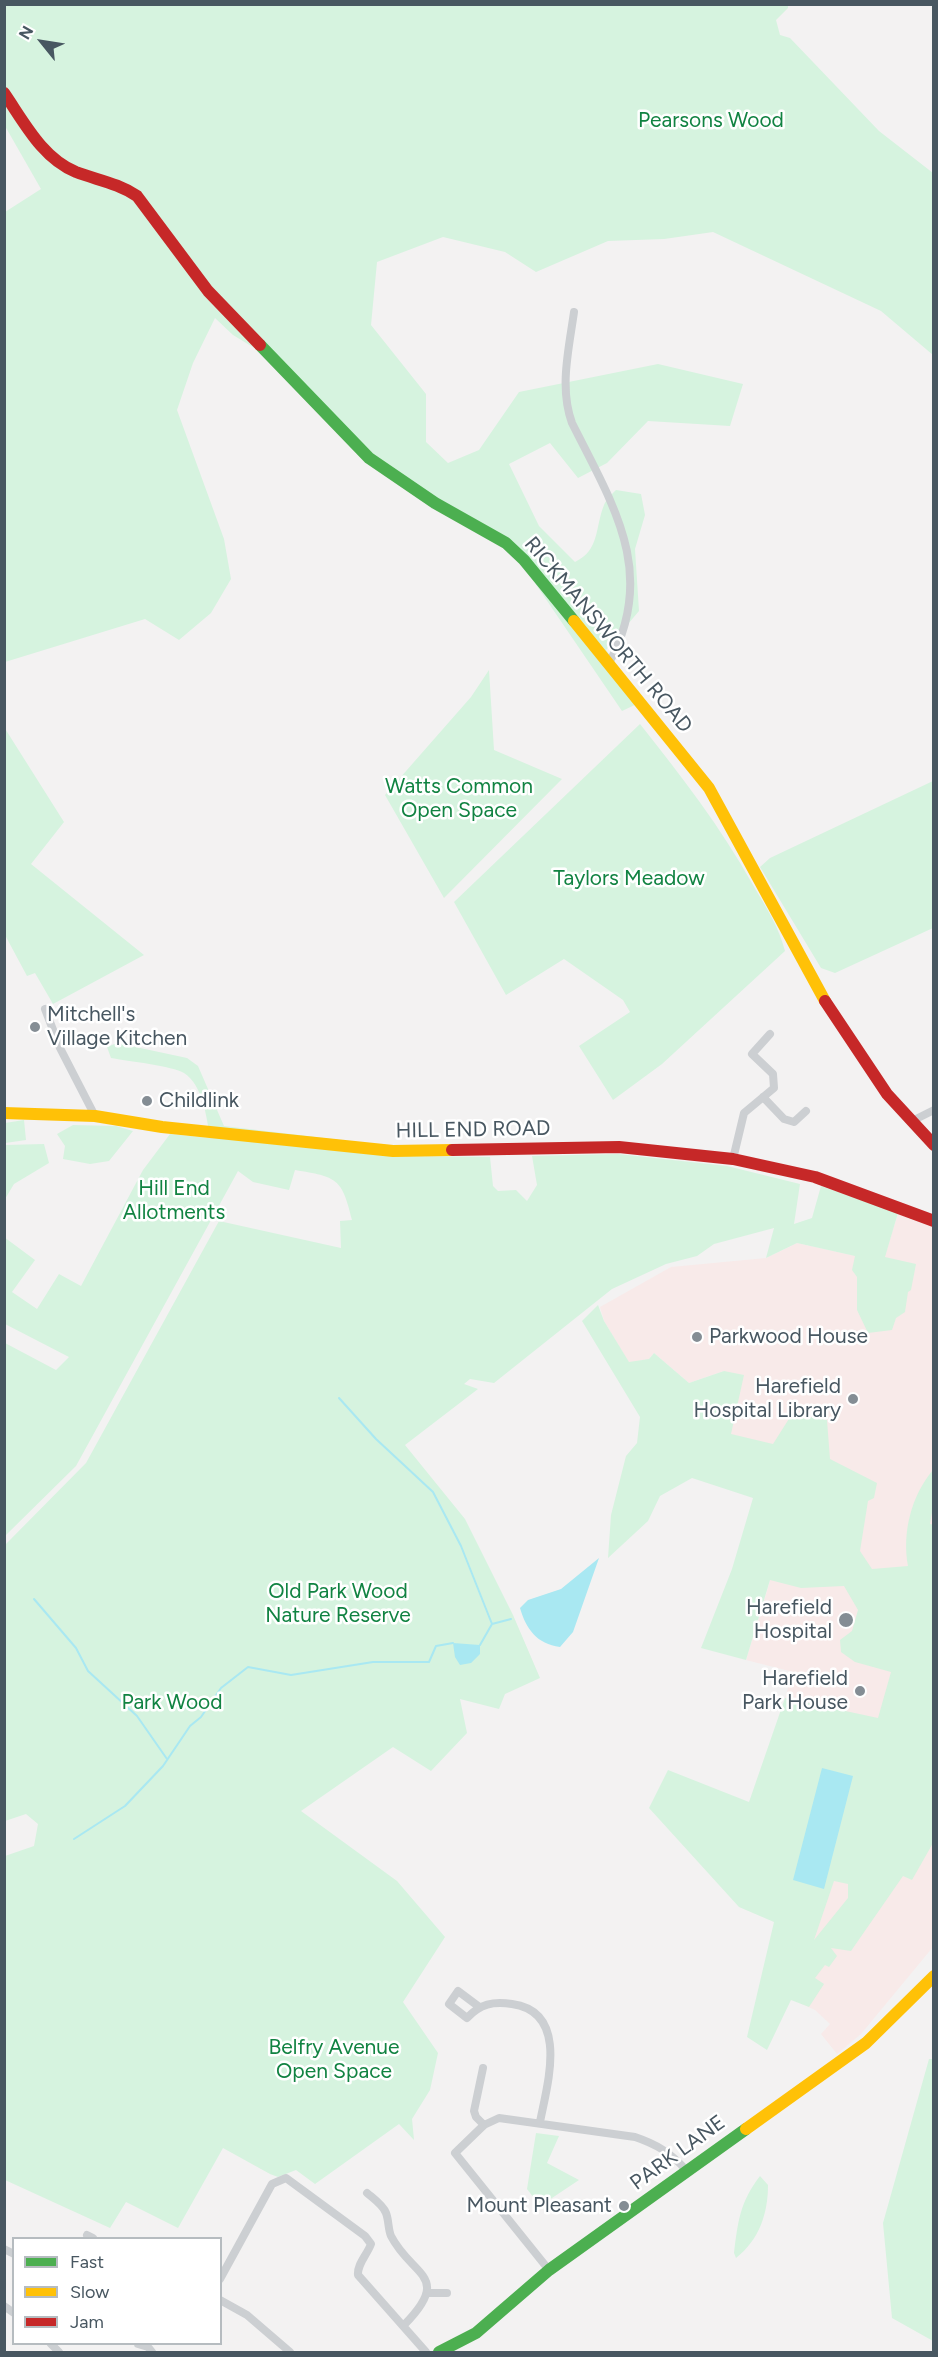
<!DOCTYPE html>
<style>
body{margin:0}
#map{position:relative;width:938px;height:2357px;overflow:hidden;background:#f3f2f2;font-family:Figtree,sans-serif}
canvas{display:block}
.frame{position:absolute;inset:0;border:6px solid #485761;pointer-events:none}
.legend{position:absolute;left:12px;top:2237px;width:210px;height:108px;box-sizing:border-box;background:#fff;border:2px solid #b6bcc0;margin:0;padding:8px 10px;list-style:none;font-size:18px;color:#485761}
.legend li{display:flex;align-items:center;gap:12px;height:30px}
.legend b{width:30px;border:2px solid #b6bcc0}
.north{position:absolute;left:12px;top:12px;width:60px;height:60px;-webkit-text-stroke:4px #fff;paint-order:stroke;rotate:300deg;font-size:16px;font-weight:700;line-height:24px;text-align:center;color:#485761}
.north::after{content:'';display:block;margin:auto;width:21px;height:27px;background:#485761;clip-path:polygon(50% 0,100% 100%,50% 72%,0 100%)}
</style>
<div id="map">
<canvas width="938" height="2357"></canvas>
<div class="frame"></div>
<ul class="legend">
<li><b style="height:8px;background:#4caf50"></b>Fast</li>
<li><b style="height:8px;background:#ffc107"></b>Slow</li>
<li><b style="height:8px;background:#c62828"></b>Jam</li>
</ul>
<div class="north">N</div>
</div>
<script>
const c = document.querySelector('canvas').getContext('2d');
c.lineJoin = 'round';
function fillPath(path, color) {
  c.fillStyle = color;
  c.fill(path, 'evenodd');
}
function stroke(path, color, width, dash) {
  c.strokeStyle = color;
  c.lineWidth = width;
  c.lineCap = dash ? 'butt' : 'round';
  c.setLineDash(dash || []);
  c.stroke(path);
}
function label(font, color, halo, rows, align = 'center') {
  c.font = font + ' Figtree,sans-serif';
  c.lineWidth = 5;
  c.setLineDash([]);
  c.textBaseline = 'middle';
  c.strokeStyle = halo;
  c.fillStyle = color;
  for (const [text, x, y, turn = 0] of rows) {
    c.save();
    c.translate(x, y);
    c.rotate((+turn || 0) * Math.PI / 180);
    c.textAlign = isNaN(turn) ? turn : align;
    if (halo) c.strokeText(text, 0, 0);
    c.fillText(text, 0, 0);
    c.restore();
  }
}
fillPath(new Path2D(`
 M 898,1213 L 933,1225 L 933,1947 L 861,2034 L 837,2054 L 821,2034 L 830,2024 L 815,2010 L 791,1999 L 846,1820 L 924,1721 L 872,1718 L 785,1698 L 793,1672 L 746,1660 L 770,1581 L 754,1498 L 731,1434 L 724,1371 L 689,1383 L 654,1353 L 649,1359 L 629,1363 L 604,1321 L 600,1307 L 671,1267 L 766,1258 L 797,1243 L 883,1262 Z`), '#f8eae9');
fillPath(new Path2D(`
 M 4,5 L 788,5 L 788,8 L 776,20 L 780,35 L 790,38 L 879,131 L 933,173 L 933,355 L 881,311 L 713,232 L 664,239 L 608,241 L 536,272 L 505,252 L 443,237 L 377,262 L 371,325 L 426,394 L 426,442 L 448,463 L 479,450 L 519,392 L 658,364 L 743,384 L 730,426 L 648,421 L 607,463 L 578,478 L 550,443 L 509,464 L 539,526 L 575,562 C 600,550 595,527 604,505 C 606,500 612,494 616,490 L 641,494 L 645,515 L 635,549 L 639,611 L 606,650 L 643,701 L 622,711 L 507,542 L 397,477 L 279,363 L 233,335 L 215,318 L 193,363 L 177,410 L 224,539 L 231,579 L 211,613 L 179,640 L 145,619 L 5,662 L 5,212 L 41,189 L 5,126 Z
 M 489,670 L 494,750 L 562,779 L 444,898 L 385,795 L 471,697 Z
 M 640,724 C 682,777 720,826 753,885 C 766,907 779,927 785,951 L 662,1064 L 613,1100 L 579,1046 L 630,1012 L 623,1000 L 564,959 L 506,995 L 454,902 Z
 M 4,727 L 64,822 L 31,864 L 144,955 L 53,1004 L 35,973 L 27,976 L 5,935 Z
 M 933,781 L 933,928 L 835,973 L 821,968 L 760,867 L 770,858 Z
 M 117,1043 L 187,1058 L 198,1066 L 224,1126 L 383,1145 L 404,1156 L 490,1157 L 493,1186 L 498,1191 L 516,1190 L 527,1201 L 537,1185 L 532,1156 L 618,1154 L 727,1166 L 800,1184 L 794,1224 L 812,1218 L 821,1186 L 898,1213 L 885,1257 L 916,1264 L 911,1290 L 908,1292 L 905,1312 L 896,1318 L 892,1330 L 868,1333 L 857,1310 L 857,1277 L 852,1270 L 855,1256 L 797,1243 L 766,1258 L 774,1228 L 714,1244 L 697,1256 L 666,1264 L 612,1289 L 494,1383 L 470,1379 L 464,1384 L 478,1389 L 405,1445 L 465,1519 L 513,1615 L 540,1678 L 505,1694 L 499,1709 L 460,1699 L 467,1733 L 431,1771 L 393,1747 L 301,1811 L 397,1881 L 445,1937 L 403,2002 L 438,2053 L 430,2090 L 412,2119 L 414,2140 L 399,2124 L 315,2184 L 296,2170 L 278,2177 L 270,2174 L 223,2148 L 178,2228 L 126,2202 L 110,2228 L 5,2180 L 5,1856 L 34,1846 L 38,1824 L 26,1814 L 5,1821 L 5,1545 L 86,1463 L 219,1221 L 341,1248 L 340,1221 L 352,1220 C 342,1178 337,1177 295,1170 L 289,1190 L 253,1182 L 238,1171 L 76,1466 L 5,1536 L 5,1343 L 56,1370 L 69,1357 L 5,1324 L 4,1237 L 35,1260 L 12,1292 L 37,1309 L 59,1274 L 81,1286 L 143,1170 L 170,1134 L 210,1138 C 207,1119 203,1085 184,1073 C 173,1066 127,1061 111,1058 L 107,1047 Z
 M 24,1120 L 26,1140 L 5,1143 L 5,1123 Z
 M 73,1125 L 116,1126 L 133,1131 L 109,1161 L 90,1164 L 63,1159 L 65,1146 L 57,1134 Z
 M 44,1144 L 49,1163 L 14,1184 L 5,1199 L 5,1145 Z
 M 598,1305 L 604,1321 L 629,1362 L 649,1359 L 654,1353 L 689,1383 L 724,1371 L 744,1375 L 731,1434 L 773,1444 L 792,1414 L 827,1420 L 830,1459 L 877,1483 L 874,1498 L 868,1501 L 860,1551 L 872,1569 L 908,1566 C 902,1533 911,1496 933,1470 L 933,1507 L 930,1524 L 934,1525 L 933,1843 L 912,1880 L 903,1876 L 851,1951 L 831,1948 L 837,1956 L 829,1967 L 825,1965 L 815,1978 L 824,1984 L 809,2007 L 791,2000 L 767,2050 L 747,2037 L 774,1922 L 739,1907 L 649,1808 L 668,1770 L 749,1802 L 785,1698 L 878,1718 L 891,1672 L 855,1662 L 841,1652 L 840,1640 L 852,1631 L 858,1610 L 844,1586 L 801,1588 L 770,1580 L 746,1660 L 701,1648 L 732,1569 L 753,1498 L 692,1478 L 660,1496 L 648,1521 L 608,1558 L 611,1515 L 626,1456 L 637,1443 L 640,1417 L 582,1321 ZM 834,1881 L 848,1884 L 848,1898 L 814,1940 Z
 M 929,2059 L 933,2059 L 933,2341 L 892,2318 L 883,2223 Z
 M 536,2133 L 559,2136 L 547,2163 L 579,2180 L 540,2206 L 527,2189 Z
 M 760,2176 L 768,2185 C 768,2214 759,2240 736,2258 L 734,2253 C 738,2221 740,2202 760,2176 Z`), '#d6f3df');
fillPath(new Path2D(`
 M 599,1558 L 573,1632 L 560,1647 C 537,1644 526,1629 520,1608 L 528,1600 L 561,1589 Z
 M 453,1643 L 480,1645 L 480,1654 L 471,1663 L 460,1665 L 455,1657 Z
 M 822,1768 L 853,1776 L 824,1889 L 793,1880 Z`), '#a9e8f2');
stroke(new Path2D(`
 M 339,1398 L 376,1439 L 433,1492 L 461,1546 L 492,1624
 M 34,1599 L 76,1648 L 88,1671 L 137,1716 L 167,1759
 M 480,1645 L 492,1624 L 511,1619
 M 74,1839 L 125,1806 L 163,1766 L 190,1726 L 201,1717 L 221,1688 L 248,1667 L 291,1675 L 373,1662 L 429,1662 L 436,1646 L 453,1643`), '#a9e8f2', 2);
stroke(new Path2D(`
 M 574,312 C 569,348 559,388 572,423 C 613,505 658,573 609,663
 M 45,1009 L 60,1048 L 95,1116
 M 763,1097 L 784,1119 L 794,1122 L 806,1111
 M 912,1121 L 934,1110
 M 733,1159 L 744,1113 L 774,1088 L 773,1074 L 752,1054 L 770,1034
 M 478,2006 L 458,1991 L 449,2004 L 467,2018 C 480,2004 493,2001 512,2004 C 570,2012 547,2085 540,2122
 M 483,2068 L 474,2111 L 476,2117 L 484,2125
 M 367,2193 C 374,2199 383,2205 386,2213 C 389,2221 388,2229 391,2236 C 412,2277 453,2275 404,2325
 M 87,2235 L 93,2238
 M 4,2249 L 14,2254
 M 549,2270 L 455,2153 L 484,2125 L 499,2118 L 635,2137 C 656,2144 671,2153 686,2170
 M 220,2279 L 272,2184 L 286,2178 L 365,2236 L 371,2244 C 367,2255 357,2264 358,2275 L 426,2352
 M 427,2293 L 447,2293
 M 220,2300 L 247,2315 L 290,2352
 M 4,2306 L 14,2313
 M 51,2344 L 59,2352
 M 138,2344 L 148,2347 L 152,2352`), '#cccfd2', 8);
stroke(new Path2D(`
 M 260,345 L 369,458 L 435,503 L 506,543 L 524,560 L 574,621
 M 439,2352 L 476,2333 L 549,2270 L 746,2129`), '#4caf50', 12);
stroke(new Path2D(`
 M 574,621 L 709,788 L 825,1001
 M 4,1113 L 95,1116 L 162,1127 L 393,1151 L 452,1150
 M 746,2129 L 866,2043 L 934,1976`), '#ffc107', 12);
stroke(new Path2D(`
 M 4,93 C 24,122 42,158 76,172 C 97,180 118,183 137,196 L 208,291 L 260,345
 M 825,1001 L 887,1094 L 934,1145
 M 452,1150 L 619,1147 L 733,1159 L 815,1177 L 934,1221`), '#c62828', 12);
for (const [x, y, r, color] of [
 [35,1027,6,"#848d94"],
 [147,1101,6,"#848d94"],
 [697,1337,6,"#848d94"],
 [853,1399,6,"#848d94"],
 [846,1620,8,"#848d94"],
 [860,1691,6,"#848d94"],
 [624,2206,6,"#848d94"]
]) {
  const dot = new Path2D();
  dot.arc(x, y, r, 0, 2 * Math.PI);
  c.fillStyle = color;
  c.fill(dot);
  stroke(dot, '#fff', 2);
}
label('21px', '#118342', '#fff', [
 ["Pearsons Wood",711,121],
 ["Watts Common",459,787],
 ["Open Space",459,811],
 ["Taylors Meadow",629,879],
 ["Hill End",174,1189],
 ["Allotments",174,1213],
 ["Old Park Wood",338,1592],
 ["Nature Reserve",338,1616],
 ["Park Wood",172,1703],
 ["Belfry Avenue",334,2048],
 ["Open Space",334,2072]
]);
label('21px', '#485761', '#fff', [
 ["RICKMANSWORTH ROAD",608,635,50],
 ["HILL END ROAD",473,1130,-1],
 ["PARK LANE",678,2153,-36]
]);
label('21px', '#485761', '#fff', [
 ["Mitchell's",47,1015,"left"],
 ["Village Kitchen",47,1039,"left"],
 ["Childlink",159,1101,"left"],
 ["Parkwood House",709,1337,"left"],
 ["Harefield",841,1387],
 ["Hospital Library",841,1411],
 ["Harefield",832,1608],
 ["Hospital",832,1632],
 ["Harefield",848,1679],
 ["Park House",848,1703],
 ["Mount Pleasant",612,2206]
], 'right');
</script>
